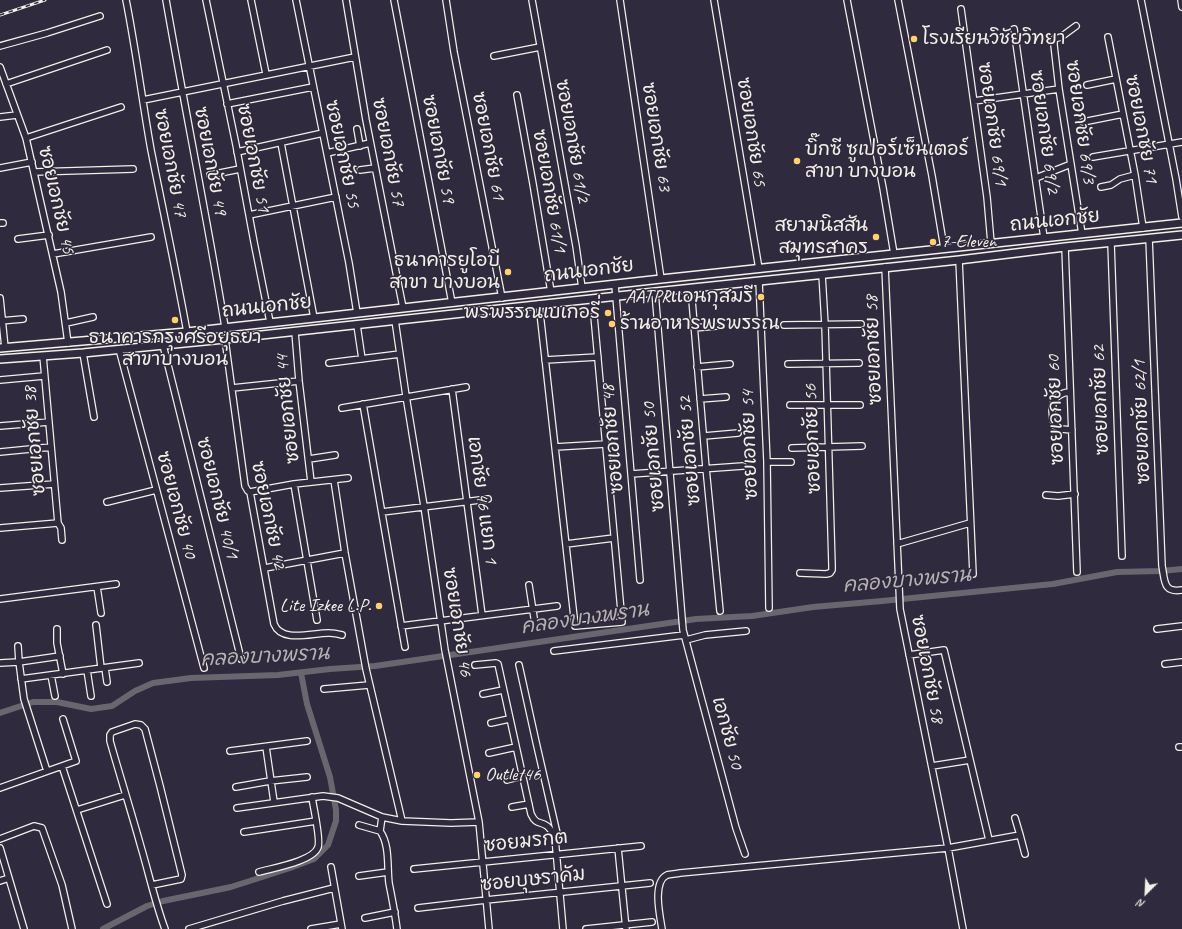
<!DOCTYPE html>
<meta charset="utf-8">
<style>
body{margin:0}
#map{position:relative;width:1182px;height:929px;overflow:hidden;background:#2f2a3d;font-family:Caveat,sans-serif}
canvas{display:block}
.north{position:absolute;left:1126px;top:873px;width:40px;height:40px;-webkit-text-stroke:3px #2f2a3d;paint-order:stroke;rotate:204deg;font-size:11px;font-weight:700;line-height:16px;text-align:center;color:#f4f1e8}
.north::after{content:'';display:block;margin:auto;width:14px;height:18px;background:#f4f1e8;clip-path:polygon(50% 0,100% 100%,50% 72%,0 100%)}
</style>
<div id="map">
<canvas width="1182" height="929"></canvas>
<div class="north">N</div>
</div>
<script>
const c = document.querySelector('canvas').getContext('2d');
c.lineJoin = 'round';
function stroke(path, color, width, dash) {
  c.strokeStyle = color;
  c.lineWidth = width;
  c.lineCap = dash ? 'butt' : 'round';
  c.setLineDash(dash || []);
  c.stroke(path);
}
function label(font, color, halo, rows, align = 'center') {
  c.font = font + ' Caveat,"Playpen Sans Thai",sans-serif';
  c.lineWidth = 3;
  c.setLineDash([]);
  c.textBaseline = 'middle';
  c.strokeStyle = halo;
  c.fillStyle = color;
  for (const [text, x, y, turn = 0] of rows) {
    c.save();
    c.translate(x, y);
    c.rotate((+turn || 0) * Math.PI / 180);
    c.textAlign = isNaN(turn) ? turn : align;
    if (halo) c.strokeText(text, 0, 0);
    c.fillText(text, 0, 0);
    c.restore();
  }
}
stroke(new Path2D(`
 M 0,713 L 33,702 L 57,702 L 91,709 L 112,706 L 135,691 L 153,683 L 191,678 L 278,675 L 330,669 L 375,666 L 696,619 L 752,616 L 813,607 L 882,601 L 1053,584 L 1117,572 L 1161,571 L 1182,569
 M 103,929 L 147,906 L 163,901 L 231,887 L 290,868 L 314,859 L 328,845 L 336,821 L 336,810 L 330,777 L 307,704 L 301,673`), '#6a6670', 6);
const minor = new Path2D(`
 M 126,0 C 136,50 142,100 151,150 C 163,210 176,271 187,332
 M 166,0 C 185,109 207,218 225,327
 M 206,0 L 236,145 L 254,242 L 270,322
 M 251,0 L 266,74
 M 296,0 L 349,263 L 357,313
 M 346,0 L 366,120 L 403,308
 M 394,0 L 452,303
 M 446,0 L 454,52 L 502,298
 M 532,0 L 576,246 L 582,288
 M 620,0 L 661,279
 M 714,0 L 759,269
 M 847,0 L 883,188 L 894,254
 M 898,0 L 932,176 L 944,248
 M 1141,0 L 1176,179 L 1182,217
 M 1181,0 L 1182,7
 M 961,9 L 987,197 L 991,243
 M 1076,26 L 1061,37 L 1054,39 L 1054,45 L 1059,89 L 1082,234
 M 1014,29 L 1044,238
 M 1108,37 L 1135,175 L 1143,228
 M 0,46 L 47,33 L 100,16
 M 494,56 L 540,47
 M 0,67 L 26,138 L 61,292 L 68,343
 M 6,84 L 107,50
 M 1087,85 L 1116,79
 M 517,95 L 533,184 L 551,292
 M 143,100 L 355,57
 M 974,101 L 1059,89
 M 227,104 L 313,87
 M 0,117 L 17,115
 M 1083,122 L 1123,114
 M 357,129 L 360,146
 M 26,138 L 121,107
 M 281,143 L 314,318
 M 237,152 L 323,133
 M 327,153 L 370,143
 M 1093,157 L 1182,142
 M 0,168 L 32,162
 M 360,170 L 375,168
 M 34,172 L 133,169
 M 210,175 L 240,169
 M 1036,178 L 1071,164
 M 1101,187 L 1111,185 L 1120,179 L 1135,175
 M 249,215 L 336,197
 M 0,223 L 3,223
 M 1149,238 L 1162,566 C 1165,581 1163,593 1182,590
 M 18,239 L 49,235
 M 1111,243 L 1122,556
 M 1065,247 L 1077,572
 M 53,254 L 151,237
 M 959,260 L 973,574
 M 885,267 L 900,609 L 948,848 L 963,929
 M 759,281 L 767,462 L 769,608
 M 615,285 L 640,580
 M 691,288 L 706,468 L 720,611
 M 655,292 L 683,630 L 736,828 L 745,854
 M 0,298 L 5,348
 M 539,304 L 575,626 L 622,622 L 594,316
 M 395,320 L 406,396 L 424,506 L 445,650 L 479,822 L 489,929
 M 0,321 L 23,319
 M 66,323 L 93,317
 M 357,325 L 362,359
 M 784,325 L 861,324
 M 694,328 L 716,326
 M 295,332 L 299,381 L 311,482
 M 225,339 L 245,486 L 248,491 L 250,492 L 274,624 C 282,644 314,632 330,633 C 334,633 338,634 342,635
 M 163,345 L 241,659
 M 119,349 L 204,668
 M 83,353 L 94,417
 M 43,356 L 58,523 L 61,528 L 62,540
 M 545,360 L 598,357
 M 329,363 L 400,354
 M 788,364 L 859,363
 M 697,367 L 730,364
 M 0,380 L 44,376
 M 232,388 L 299,381
 M 452,389 L 482,615
 M 1070,392 C 1067,392 1063,393 1060,395 C 1050,400 1051,416 1055,426 L 1061,429 L 1072,430
 M 700,399 L 726,397
 M 363,404 L 405,647
 M 790,405 L 860,405
 M 342,408 L 466,387
 M 0,426 L 49,422
 M 704,436 L 738,433
 M 555,447 L 606,444
 M 792,448 L 862,446
 M 0,452 L 51,447
 M 309,459 L 335,455
 M 767,462 L 791,462
 M 631,474 L 743,466
 M 334,480 L 345,553 L 366,669 L 402,821
 M 294,484 L 317,620
 M 0,488 L 54,484
 M 250,492 L 294,484 L 348,478
 M 1046,495 L 1058,496 L 1075,494
 M 107,502 L 156,490
 M 382,512 L 488,499
 M 0,528 L 58,523
 M 566,544 L 614,538
 M 897,544 L 970,523
 M 265,568 L 345,553
 M 800,573 L 826,574 L 830,573 L 832,570 L 832,565 L 825,325 L 822,274
 M 529,585 L 535,624
 M 97,587 L 101,613
 M 0,599 L 116,584
 M 96,625 L 101,668
 M 401,626 L 557,606
 M 57,629 L 57,643 L 63,674
 M 1157,629 L 1182,626
 M 686,640 L 705,635 L 746,631
 M 554,651 L 684,635
 M 909,655 L 944,650 L 989,840
 M 0,663 L 19,662 L 18,646
 M 1165,664 L 1182,662
 M 475,665 L 496,663 L 498,664 L 531,814 C 536,825 540,821 547,826 C 551,829 553,834 555,838 L 563,929
 M 519,665 L 536,742 L 556,829 L 557,833 L 555,838
 M 105,668 L 107,682
 M 87,670 L 91,696
 M 51,675 L 55,696
 M 21,679 L 139,663
 M 324,689 L 369,685
 M 483,694 L 503,690
 M 491,723 L 509,719
 M 266,747 L 274,802
 M 1179,747 L 1182,747
 M 230,751 L 307,741
 M 489,753 L 516,747
 M 62,766 L 107,904
 M 932,766 L 970,760
 M 47,771 L 24,699 L 19,662 L 60,656
 M 507,780 L 522,776
 M 236,787 L 270,781 L 307,777
 M 0,788 L 76,761 L 63,719
 M 512,807 L 529,804
 M 237,808 L 323,796 L 338,798 L 382,817 L 402,821 L 451,823 L 479,822
 M 77,810 L 125,795
 M 1015,818 L 1020,835
 M 359,825 L 380,831 C 390,845 387,866 389,883 C 392,898 395,913 397,929
 M 380,831 L 382,817
 M 244,832 L 316,821
 M 0,839 L 34,826 L 42,828 L 62,885 L 72,929
 M 0,848 L 24,929
 M 618,848 L 626,929
 M 331,867 L 342,929
 M 414,869 L 641,846
 M 259,872 C 273,868 314,861 318,847 C 321,839 313,806 312,797
 M 359,876 L 388,872
 M 0,881 L 9,878
 M 152,885 L 181,879 L 182,875 L 160,786 L 145,729 L 141,725 L 135,724 L 112,732 L 110,735 L 110,741 C 120,776 131,811 141,847 C 149,874 155,902 165,929
 M 418,908 L 486,900 L 650,883
 M 365,918 L 395,912
 M 189,929 L 283,901 L 334,888
 M 311,929 L 341,924
 M 586,929 L 652,922
 M 662,929 C 660,916 652,882 667,875 C 671,874 676,874 680,873 L 948,848 L 1020,835 L 1025,854`);
const major = new Path2D(`
 M 0,348 L 187,332 L 314,318 L 661,279 L 1182,223
 M 0,359 L 83,353 L 225,339 L 655,292 L 959,260 L 1065,247 L 1182,235`);
stroke(minor, '#f4f1e8', 8);
stroke(major, '#f4f1e8', 10);
stroke(minor, '#2f2a3d', 5.5);
stroke(major, '#2f2a3d', 7);
const rail = new Path2D(`
 M 0,15 L 45,0`);
stroke(rail, '#f4f1e8', 3);
stroke(rail, '#2f2a3d', 1.5, [4.5]);
for (const [x, y, r, color] of [
 [914,39,4,"#ffd166"],
 [797,161,4,"#ffd166"],
 [876,237,4,"#ffd166"],
 [933,242,4,"#ffd166"],
 [508,272,4,"#ffd166"],
 [761,297,4,"#ffd166"],
 [608,313,4,"#ffd166"],
 [175,320,4,"#ffd166"],
 [612,324,4,"#ffd166"],
 [379,606,4,"#ffd166"],
 [477,775,4,"#ffd166"]
]) {
  const dot = new Path2D();
  dot.arc(x, y, r, 0, 2 * Math.PI);
  c.fillStyle = color;
  c.fill(dot);
  stroke(dot, '#2f2a3d', 1.5);
}
label('19px', '#f4f1e8', '#2f2a3d', [
 ["โรงเรียนวิชัยวิทยา",922,39],
 ["บิ๊กซี ซูเปอร์เซ็นเตอร์",805,150],
 ["สาขา บางบอน",805,172],
 ["สยามนิสสัน",868,226,"right"],
 ["สมุทรสาคร",868,248,"right"],
 ["7-Eleven",941,242],
 ["ธนาคารยูโอบี",500,261,"right"],
 ["สาขา บางบอน",500,283,"right"],
 ["AATPRแอนกุสมรี",753,297,"right"],
 ["พรพรรณเบเกอรี่",600,313,"right"],
 ["ร้านอาหารพรพรรณ",620,324],
 ["ธนาคารกรุงศรีอยุธยา",175,338,"center"],
 ["สาขาบางบอน",175,360,"center"],
 ["Lite Izkee L.P.",371,606,"right"],
 ["Outlet46",485,775]
], 'left');
label('19px', '#f4f1e8', '#2f2a3d', [
 ["ซอยเอกชัย 69/3",1080,122,82],
 ["ซอยเอกชัย 69/1",992,124,82],
 ["ซอยเอกชัย 71",1141,129,79],
 ["ซอยเอกชัย 65",751,132,81],
 ["ซอยเอกชัย 69/2",1044,132,82],
 ["ซอยเอกชัย 63",656,137,81],
 ["ซอยเอกชัย 61/2",572,141,80],
 ["ซอยเอกชัย 61",488,146,79],
 ["ซอยเอกชัย 59",438,149,79],
 ["ซอยเอกชัย 57",388,152,79],
 ["ซอยเอกชัย 55",342,154,78],
 ["ซอยเอกชัย 51",253,158,79],
 ["ซอยเอกชัย 49",210,161,79],
 ["ซอยเอกชัย 47",170,163,79],
 ["ซอยเอกชัย 61/1",549,191,80],
 ["ซอยเอกชัย 45",56,200,77],
 ["ถนนเอกชัย",1055,221,-6],
 ["ถนนเอกชัย",589,271,-7],
 ["ถนนเอกชัย",267,307,-6],
 ["ซอยเอกชัย 58",874,350,-92],
 ["ซอยเอกชัย 62",1101,400,-92],
 ["ซอยเอกชัย 44",288,409,-96],
 ["ซอยเอกชัย 60",1056,410,-92],
 ["ซอยเอกชัย 62/1",1142,422,-92],
 ["ซอยเอกชัย 48",613,439,-95],
 ["ซอยเอกชัย 56",813,439,-92],
 ["ซอยเอกชัย 38",35,441,-95],
 ["ซอยเอกชัย 54",750,445,-92],
 ["ซอยเอกชัย 52",690,451,-95],
 ["ซอยเอกชัย 50",654,457,-95],
 ["ซอยเอกชัย 40/1",217,498,76],
 ["เอกชัย 46 แยก 1",482,500,82],
 ["ซอยเอกชัย 40",176,505,75],
 ["ซอยเอกชัย 42",268,515,78],
 ["ซอยเอกชัย 46",457,622,81],
 ["ซอยเอกชัย 58",927,669,79],
 ["เอกชัย 50",727,733,75],
 ["ซอยมรกต",526,842,-6],
 ["ซอยบุษราคัม",533,880,-6]
]);
label('italic 20px', '#b6b2b2', '#2f2a3d', [
 ["คลองบางพราน",907,581,-5],
 ["คลองบางพราน",585,619,-8],
 ["คลองบางพราน",265,657,-3]
]);
</script>
